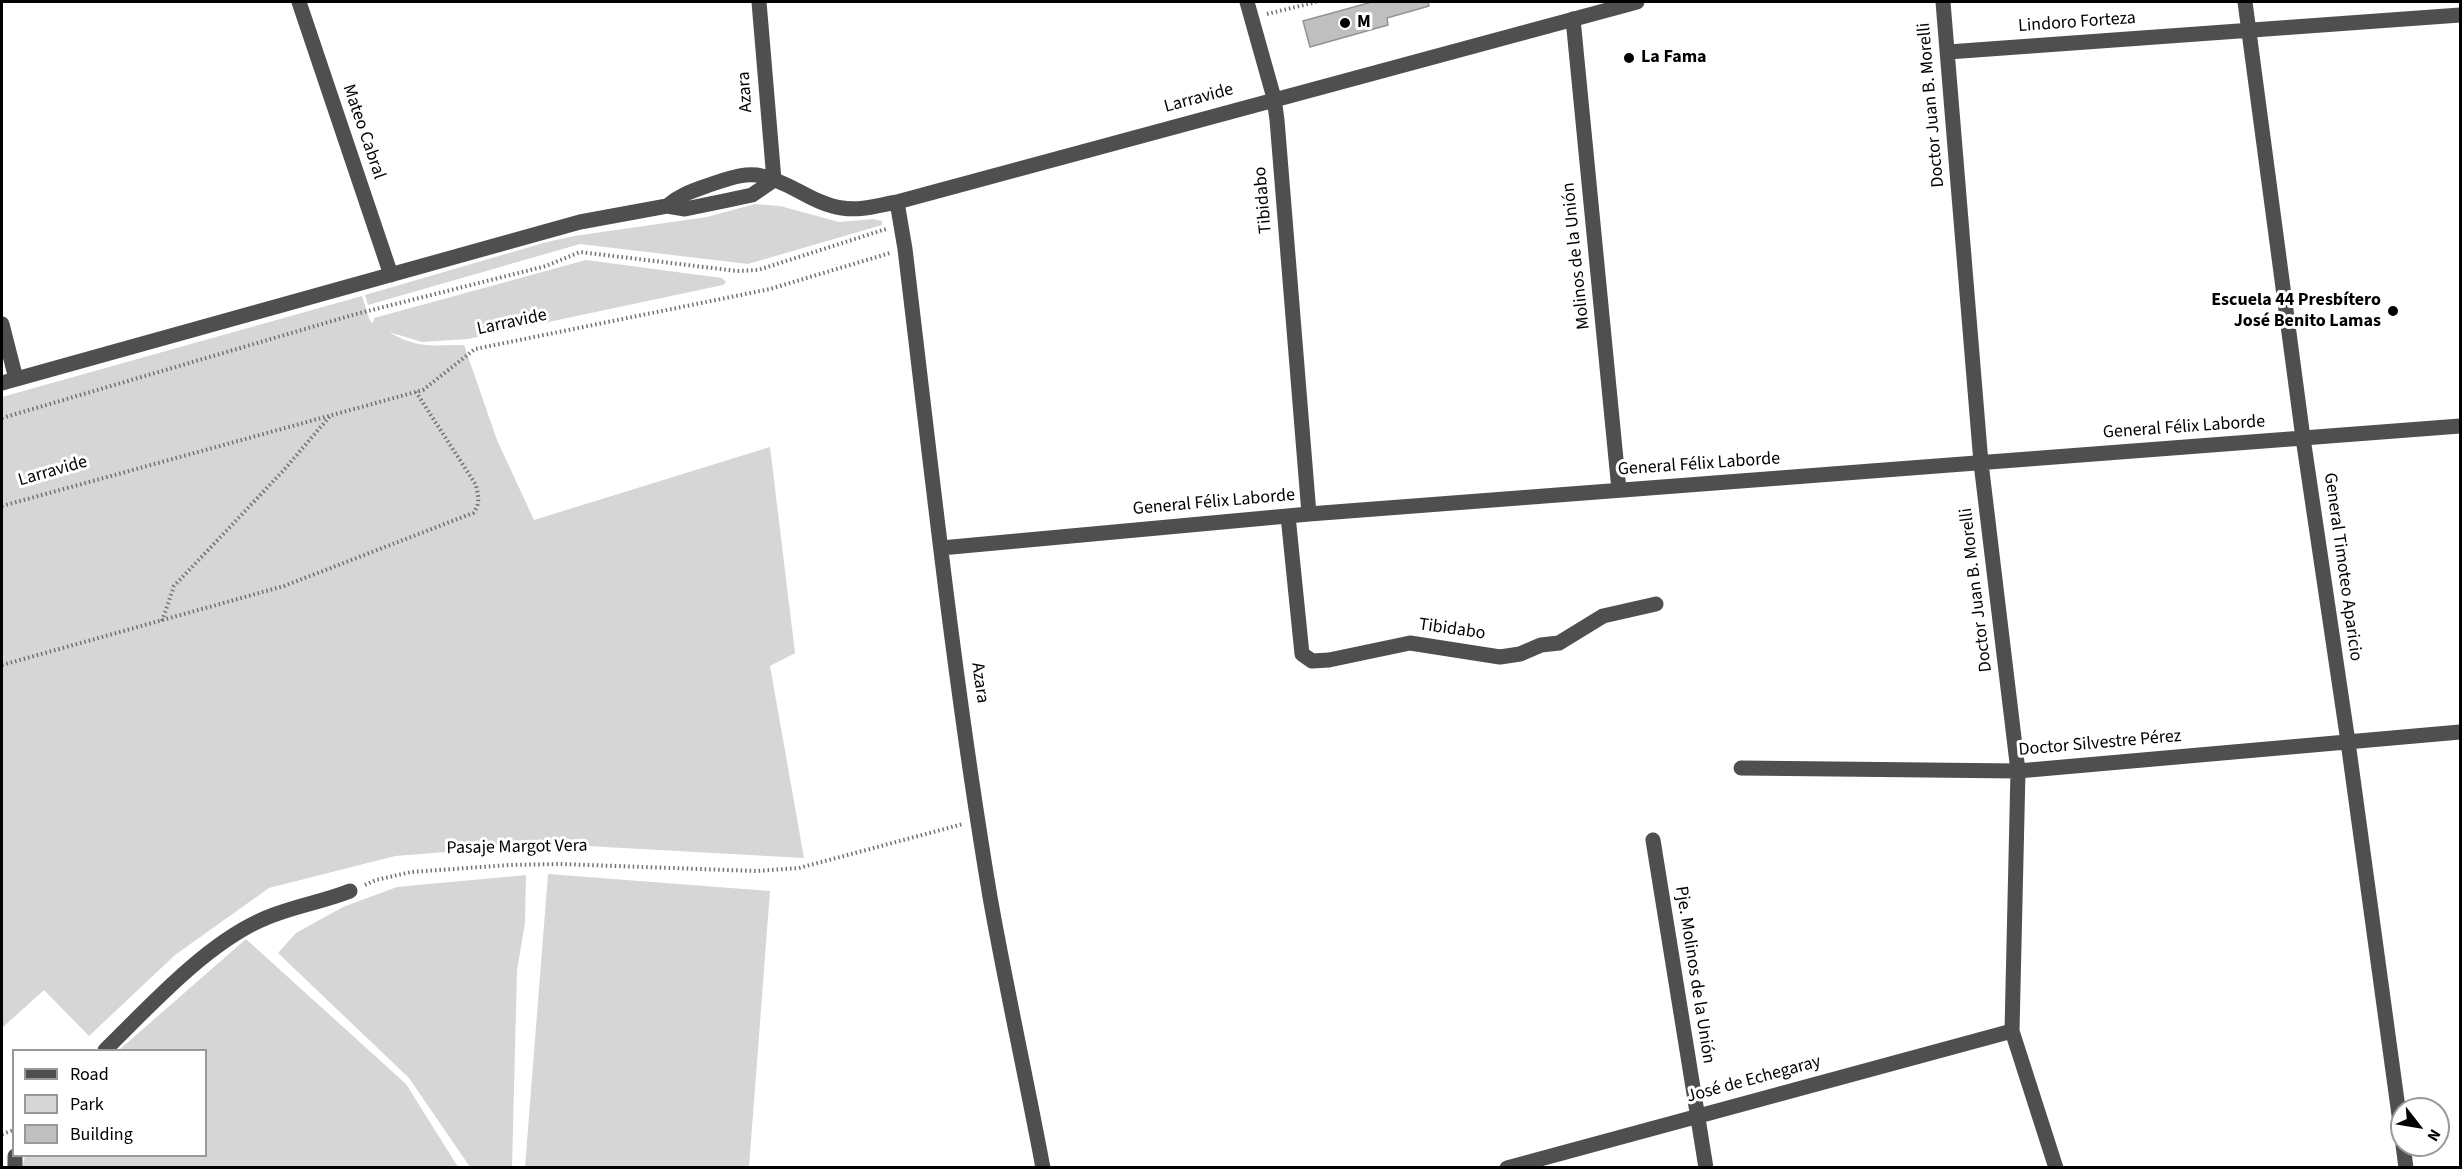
<!DOCTYPE html>
<meta charset="utf-8">
<style>
body{margin:0}
#map{position:relative;width:2462px;height:1169px;overflow:hidden;background:#fff;font-family:"Source Sans 3",sans-serif}
canvas{display:block}
.frame{position:absolute;inset:0;border:3px solid #000;pointer-events:none}
.legend{position:absolute;left:12px;top:1049px;width:195px;height:108px;box-sizing:border-box;background:#fff;border:2px solid #999;margin:0;padding:8px 10px;list-style:none;font-size:18px;color:#000}
.legend li{display:flex;align-items:center;gap:12px;height:30px}
.legend b{width:30px;border:2px solid #999}
.north{position:absolute;left:2390px;top:1097px;width:60px;height:60px;box-sizing:border-box;background:#fff;border:2px solid #999;border-radius:50%;rotate:121deg;font-size:16px;font-weight:700;line-height:24px;text-align:center;color:#000}
.north::after{content:'';display:block;margin:auto;width:21px;height:27px;background:#000;clip-path:polygon(50% 0,100% 100%,50% 72%,0 100%)}
</style>
<div id="map">
<canvas width="2462" height="1169"></canvas>
<div class="frame"></div>
<ul class="legend">
<li><b style="height:8px;background:#4f4f4f"></b>Road</li>
<li><b style="height:16px;background:#d6d6d6"></b>Park</li>
<li><b style="height:16px;background:#bfbfbf"></b>Building</li>
</ul>
<div class="north">N</div>
</div>
<script>
const c = document.querySelector('canvas').getContext('2d');
c.lineJoin = 'round';
function fillPath(path, color) {
  c.fillStyle = color;
  c.fill(path, 'evenodd');
}
function stroke(path, color, width, dash) {
  c.strokeStyle = color;
  c.lineWidth = width;
  c.lineCap = dash ? 'butt' : 'round';
  c.setLineDash(dash || []);
  c.stroke(path);
}
function label(font, color, halo, rows, align = 'center') {
  c.font = font + ' "Source Sans 3",sans-serif';
  c.lineWidth = 6;
  c.setLineDash([]);
  c.textBaseline = 'middle';
  c.strokeStyle = halo;
  c.fillStyle = color;
  for (const [text, x, y, turn = 0] of rows) {
    c.save();
    c.translate(x, y);
    c.rotate((+turn || 0) * Math.PI / 180);
    c.textAlign = isNaN(turn) ? turn : align;
    if (halo) c.strokeText(text, 0, 0);
    c.fillText(text, 0, 0);
    c.restore();
  }
}
fillPath(new Path2D(`
 M 755,204 L 780,206 L 839,222 L 873,219 L 882,221 L 882,225 L 748,264 L 580,244 L 368,305 L 365,295 L 547,242 L 574,236 L 707,217 Z
 M 586,260 L 722,278 L 726,282 L 723,285 L 468,339 L 422,342 L 389,332 C 418,349 432,345 464,345 L 497,440 L 534,520 L 770,447 L 795,653 L 770,666 L 804,858 L 550,844 L 395,856 L 269,888 L 175,955 L 89,1036 L 44,990 L 2,1028 L 2,397 L 362,296 L 370,321 L 373,323 L 374,318 Z
 M 548,874 L 770,891 L 749,1167 L 525,1167 Z
 M 526,875 L 525,923 L 517,970 L 512,1167 L 470,1167 L 409,1078 L 278,953 L 296,933 L 343,907 L 397,887 Z
 M 246,939 L 406,1084 L 458,1167 L 22,1168 L 25,1156 L 206,1156 L 206,1050 L 119,1050 Z`), '#d6d6d6');
const building = new Path2D(`
 M 1372,2 L 1428,2 L 1429,6 L 1387,18 L 1388,25 L 1310,47 L 1303,21 Z`);
fillPath(building, '#bfbfbf');
stroke(building, '#939393', 1.5);
stroke(new Path2D(`
 M 1267,14 L 1316,2
 M 2,418 L 356,314 L 546,266 L 580,252 L 737,271 L 758,270 L 886,229
 M 2,506 L 423,390 L 475,349 L 770,289 L 890,253
 M 162,621 L 174,586 L 283,471 L 330,416
 M 2,665 L 284,586 L 473,513 C 481,503 478,496 476,485 L 416,392
 M 365,885 L 376,880 L 411,872 L 509,865 L 560,864 L 756,871 L 799,868 L 963,824
 M 2,1134 L 14,1130`), '#717171', 4, [1.5, 3]);
stroke(new Path2D(`
 M 299,2 L 391,275
 M 759,2 L 774,180
 M 1247,2 L 1274,98 L 1277,120 L 1309,514
 M 1943,2 L 1981,463 L 2018,771 L 2012,1031 L 2056,1168
 M 2245,2 L 2303,438 L 2348,742 L 2402,1137
 M 1573,19 L 1619,490
 M 1948,52 L 2460,15
 M 897,202 L 905,249 C 931,465 954,682 990,897 C 1006,987 1026,1077 1043,1168
 M 667,206 C 681,194 695,190 712,184 C 728,179 745,172 762,176 C 791,182 813,204 842,208 C 861,211 879,205 897,202 L 1637,2
 M 2,324 L 16,379
 M 2,383 L 580,222 L 667,206 L 685,209 L 724,201 L 752,195 L 774,180
 M 1288,516 L 1302,654 L 1312,661 L 1329,660 L 1410,643 L 1500,657 L 1520,654 L 1541,645 L 1559,643 L 1603,616 L 1656,604
 M 941,548 L 1309,514 L 2460,426
 M 1741,768 L 2018,771 L 2460,732
 M 1653,840 L 1706,1168
 M 105,1050 C 149,1007 203,947 259,921 C 288,907 320,903 350,891
 M 2403,1145 L 2406,1168
 M 15,1168 L 15,1156
 M 1507,1168 L 2012,1031`), '#4f4f4f', 15);
for (const [x, y, r, color] of [
 [1345,23,6,"#000"],
 [1629,58,6,"#000"],
 [2393,311,6,"#000"]
]) {
  const dot = new Path2D();
  dot.arc(x, y, r, 0, 2 * Math.PI);
  c.fillStyle = color;
  c.fill(dot);
  stroke(dot, '#fff', 2);
}
label('bold 18px', '#000', '#fff', [
 ["M",1357,23],
 ["La Fama",1641,58],
 ["Escuela 44 Presbítero",2381,301,"right"],
 ["José Benito Lamas",2381,322,"right"]
], 'left');
label('18px', '#000', '#fff', [
 ["Lindoro Forteza",2077,23,-4],
 ["Azara",746,92,-94],
 ["Larravide",1199,99,-15],
 ["Doctor Juan B. Morelli",1932,105,-95],
 ["Mateo Cabral",363,132,71],
 ["Tibidabo",1264,200,-95],
 ["Molinos de la Unión",1577,256,-96],
 ["Larravide",512,323,-12],
 ["General Félix Laborde",2184,428,-4],
 ["General Félix Laborde",1699,465,-4],
 ["Larravide",53,472,-16],
 ["General Félix Laborde",1214,503,-5],
 ["General Timoteo Aparicio",2342,567,82],
 ["Doctor Juan B. Morelli",1977,590,-97],
 ["Tibidabo",1452,630,8],
 ["Azara",979,683,82],
 ["Doctor Silvestre Pérez",2100,744,-5],
 ["Pasaje Margot Vera",517,848,-1],
 ["Pje. Molinos de la Unión",1694,975,81],
 ["José de Echegaray",1754,1080,-15]
]);
</script>
